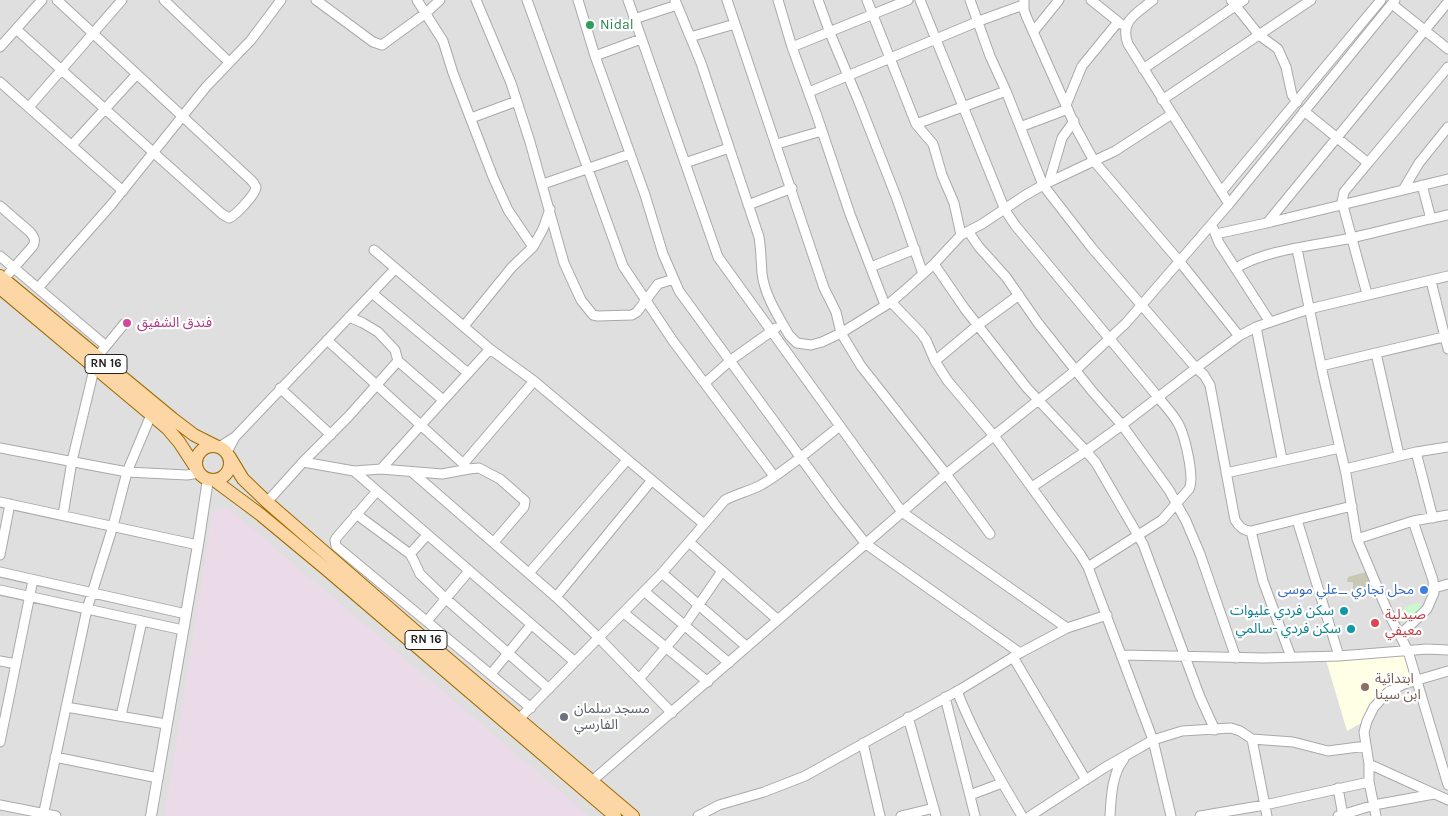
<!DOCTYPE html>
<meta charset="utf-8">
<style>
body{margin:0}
canvas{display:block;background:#f2efe9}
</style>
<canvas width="1448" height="816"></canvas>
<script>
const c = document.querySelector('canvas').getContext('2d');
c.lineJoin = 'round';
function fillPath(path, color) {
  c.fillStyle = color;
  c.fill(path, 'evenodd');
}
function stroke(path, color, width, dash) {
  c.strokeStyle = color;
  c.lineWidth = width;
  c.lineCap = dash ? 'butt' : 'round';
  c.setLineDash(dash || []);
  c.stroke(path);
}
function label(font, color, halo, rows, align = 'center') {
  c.font = font + ' Karla,"Noto Sans Arabic",sans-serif';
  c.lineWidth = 4.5;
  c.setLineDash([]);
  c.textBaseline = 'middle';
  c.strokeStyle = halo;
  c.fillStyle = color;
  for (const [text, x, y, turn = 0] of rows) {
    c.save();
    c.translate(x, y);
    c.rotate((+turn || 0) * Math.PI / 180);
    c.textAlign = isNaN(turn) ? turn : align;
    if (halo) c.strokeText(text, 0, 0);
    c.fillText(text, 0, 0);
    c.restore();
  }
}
fillPath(new Path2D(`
 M 0,0 L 1448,0 L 1448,816 L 0,816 Z`), '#e0dfdf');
fillPath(new Path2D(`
 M 221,508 L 228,508 L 589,816 L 165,816 L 213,512 Z`), '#ebdbe8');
fillPath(new Path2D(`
 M 1406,655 L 1412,678 L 1380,695 L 1363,722 L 1347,731 L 1326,660 Z`), '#ffffe5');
fillPath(new Path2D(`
 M 1370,571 L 1376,592 L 1358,600 L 1353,594 L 1353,582 L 1347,582 L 1348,577 Z`), '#c7c7b4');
fillPath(new Path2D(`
 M 1420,603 L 1420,611 L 1405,624 L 1399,613 L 1409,605 Z`), '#c8facc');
const minor = new Path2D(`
 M 164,0 L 229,62
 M 316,0 L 373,42 L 382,45 L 426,13 L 440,0
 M 417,0 L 443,41 L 453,73 L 493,177 L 508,210 L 533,247 L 512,267 L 464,326
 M 476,0 L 511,83 L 530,142 L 564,263 L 581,300 L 593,315 L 598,316 L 632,315 L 637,312 L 658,284 L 674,279
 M 527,0 L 623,266 L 673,341 L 774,476
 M 578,0 L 595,56 L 645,195 L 663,254 L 679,291 L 836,506 L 866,544 L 1020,653
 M 628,0 L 718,257 L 902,512 L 1067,628
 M 675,0 L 701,63 L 759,237 C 761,249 761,261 762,273 C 764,294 778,316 789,335 L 797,343 L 811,345 L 822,342 L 841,333 L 891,302 L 904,291 L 934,264 L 961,235 L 982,224 L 1024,196 L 1043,185 L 1115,151 L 1172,114
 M 727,0 L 824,288 L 836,312 L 841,333 L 861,366 L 946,474 L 990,534
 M 778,0 L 792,47
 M 818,0 L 830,33 L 859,102 L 897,199 L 923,274
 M 867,0 L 916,124 L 933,144 L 942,175 L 954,203 L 961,235
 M 920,0 L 1005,210 L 1015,225 L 1158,397 C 1165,406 1174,415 1179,425 C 1185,437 1195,478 1189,489 L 1162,520 L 1088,567
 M 970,0 L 990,56 L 1006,91 L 1043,185 L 1092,248 L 1196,368 L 1204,375 L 1210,385 L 1235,520 C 1239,526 1243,531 1251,531 L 1352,506
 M 1024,0 L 1024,10 L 1027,18 L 1076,128 L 1094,161 L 1180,262 L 1239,336
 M 1091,0 L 1121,24
 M 1153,0 C 1137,13 1119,21 1128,44 L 1229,204
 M 1231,0 L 1259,35 L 1278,49 L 1286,67 L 1292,95 L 1297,102
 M 1392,4 L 1448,49
 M 634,19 L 677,5
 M 16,29 L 222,214 L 229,218 C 235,216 256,194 256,187 C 255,185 253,182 251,180 L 57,0
 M 1034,31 L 1059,0
 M 690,37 L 735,24
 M 0,47 L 42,0
 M 595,56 L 641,39
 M 1143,69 L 1244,0
 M 0,82 L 123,191
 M 809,92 L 979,21 L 1023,5
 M 1162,100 L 1311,0
 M 1066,105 L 1082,66 L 1118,22
 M 29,107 L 122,0
 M 1304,111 L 1368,163 L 1448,67
 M 471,118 L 517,101
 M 916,124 L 1006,91
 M 1020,127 L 1068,109
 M 777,144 L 822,131
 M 72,145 L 137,74
 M 685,163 L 729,148
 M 1049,182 L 1062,138 L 1074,121
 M 543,184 L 630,154
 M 1422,185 L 1431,219
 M 1403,190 L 1419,163 L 1448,127
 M 1221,192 L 1381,0
 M 748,205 L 792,188
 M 0,206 L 30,232 C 34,237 36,240 33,246 L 4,279
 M 1267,223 L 1448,2
 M 1213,228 L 1219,243 L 1270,322
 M 968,231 L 979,247 L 1006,277 L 1038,323 L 1092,391 L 1122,425 L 1169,490 L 1186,521 L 1200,554 L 1236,658
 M 1216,234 L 1271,222 L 1448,179
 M 533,247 L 543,229 L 550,209
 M 1297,249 L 1323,375 L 1346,474 L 1357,539 L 1387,610 L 1408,651 L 1448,785
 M 374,250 L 490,349 L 534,381 L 704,524
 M 0,256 L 106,346
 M 934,264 L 965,309 L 1027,388 L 1086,451 L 1122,425 L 1196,368 L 1239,336 L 1256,327 L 1309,309 L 1448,276
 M 871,267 L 915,249
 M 1236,268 C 1268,249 1314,246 1351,238 C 1383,231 1415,222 1448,215
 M 1431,281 L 1448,349
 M 38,288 L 111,205 L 206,87 L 251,40 L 281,0
 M 372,293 L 468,373
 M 1367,294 L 1342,202 L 1344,192 L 1368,163
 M 891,302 L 920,332 L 926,340 L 935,361 L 947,380 L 995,437 L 1080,554 L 1088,567 L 1153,740 L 1171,816
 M 885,305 L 850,214 L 817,116 L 792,47 L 908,0
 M 349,317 L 363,323 L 378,332 L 395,350 L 398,361 L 443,400
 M 1256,327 L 1282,459
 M 327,340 L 469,469
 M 1376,353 L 1399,455
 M 935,361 L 978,325 L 1019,295
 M 1321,366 L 1448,336
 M 705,383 L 731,360 L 776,328
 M 280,388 L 331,435
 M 235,437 L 395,269
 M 219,447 L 235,437 L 227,452
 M 0,448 L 127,472 L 187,475 L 199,473
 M 1416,452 L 1433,518
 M 303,462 L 348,417 L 398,361
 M 464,463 L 534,381
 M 381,469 L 490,349
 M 1345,469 L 1416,452 L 1448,447
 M 354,471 L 575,662
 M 412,472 L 556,597 L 599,638 L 672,713
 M 1226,473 L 1340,448
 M 1032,487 L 1086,451 L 1096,463 L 1143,544 L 1200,697 L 1215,730
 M 377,491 L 337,537 L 335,540 L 336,546 L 531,708
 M 0,502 L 198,545
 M 267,502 L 303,462 L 354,471 L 381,469 L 442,474 L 469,469 L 479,468 L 500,479 L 525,501 L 524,507 L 494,542
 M 356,514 L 410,554 L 414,561 L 420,574 L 445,598 L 549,689
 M 63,515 L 72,461 L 97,357 L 124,324
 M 1297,520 L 1339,656
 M 1251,531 L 1263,581 L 1291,657
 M 1357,539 L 1413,521 L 1448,515
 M 689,542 L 778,620
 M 410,554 L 427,535
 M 0,555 L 10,504
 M 0,572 L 186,614
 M 529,573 L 627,460
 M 662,573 L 747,647
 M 1434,588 L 1448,584
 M 0,590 L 183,630
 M 645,592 L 729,663
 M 556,597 L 652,480
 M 624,613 L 708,682
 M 427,621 L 469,571
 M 1400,635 L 1427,609 L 1434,593 L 1433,580 L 1413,521
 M 1123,655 L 1264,658 L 1339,656 L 1427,649 L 1448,650
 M 1013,657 L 1086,780
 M 0,661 L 16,664
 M 491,674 L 531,625
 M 639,679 L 685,625 L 722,571
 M 957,691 C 974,735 998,776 1022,816
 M 945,697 L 975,816
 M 66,707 L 166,724
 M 121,716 L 142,621
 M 908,717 L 936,816
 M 515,723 L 662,573 L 725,500 C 736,494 750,491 761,485 C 789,469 814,446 840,426
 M 1252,739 L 1267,816
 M 0,742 L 33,580
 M 863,743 L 880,816
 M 55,757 L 158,778
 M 1369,764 L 1448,800
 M 592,781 L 946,474 L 1076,370 L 1126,323 L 1229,204 L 1395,0
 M 1338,788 L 1343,816
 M 970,795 L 1002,783
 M 0,805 L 56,816
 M 43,816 L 87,609 L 113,526 L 127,472 L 151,415
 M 698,816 L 719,805 L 764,792 L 805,776 L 961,689 L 1020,653 L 1067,628 L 1107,615
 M 901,816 L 934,808
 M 1030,816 L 1104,768 L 1153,740 L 1182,731 L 1231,728 L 1240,731 L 1252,739 L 1293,742 L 1328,751 L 1366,746
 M 1110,816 C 1111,798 1112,773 1124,759
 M 1200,816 L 1265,805 L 1369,782
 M 1338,816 L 1374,805 L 1434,794
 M 1376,816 L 1369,782 L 1369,764 L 1364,732 L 1367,721 L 1374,707 L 1388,692 L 1404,684 L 1448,671`);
const tertiary = new Path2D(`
 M 151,816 L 198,545 L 208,479`);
const primary = new Path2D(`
 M 0,276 L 173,419 L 194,435 L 216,446
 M 0,288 L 168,429 L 179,442 L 196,468
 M196 463a17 17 0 1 1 34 0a17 17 0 1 1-34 0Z
 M 229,456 L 243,479 L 267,502 L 428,642 L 633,816
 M 214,480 L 261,515 L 326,569 L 615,816`);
stroke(minor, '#a9a9a9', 11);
stroke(tertiary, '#a9a9a9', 12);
stroke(primary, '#a06b00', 14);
stroke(minor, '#fff', 9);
stroke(tertiary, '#fff', 10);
stroke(primary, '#fcd6a4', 12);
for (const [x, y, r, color] of [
 [590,25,5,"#2e9e5b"],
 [127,323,5,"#d1479c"],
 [1424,590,5,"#3f7fe0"],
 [1344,611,5,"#0f9aa8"],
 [1375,623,5,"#e0444e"],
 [1351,629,5,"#0f9aa8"],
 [1365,687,5,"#8d6e63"],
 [564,717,5,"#6b7280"]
]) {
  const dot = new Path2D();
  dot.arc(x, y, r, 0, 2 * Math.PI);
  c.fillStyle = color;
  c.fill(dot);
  stroke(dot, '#fff', 2);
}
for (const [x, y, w] of [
 [106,364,42],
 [426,640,42]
]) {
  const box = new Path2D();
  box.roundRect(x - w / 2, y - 9.5, w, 19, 4);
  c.fillStyle = '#fff';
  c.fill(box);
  stroke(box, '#222', 1);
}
label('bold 12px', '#222', null, [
 ["RN 16",106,364],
 ["RN 16",426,640]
]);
label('14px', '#27864d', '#fff', [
 ["Nidal",600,25]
], 'left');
label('14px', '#b23c85', '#fff', [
 ["فندق الشفيق",137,323]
], 'left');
label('14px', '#366cbe', '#fff', [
 ["محل تجاري _علي موسى",1414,590]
], 'right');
label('14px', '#0d838f', '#fff', [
 ["سكن فردي عليوات",1334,611],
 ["سكن فردي -سالمي",1341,629]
], 'right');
label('14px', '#be3a42', '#fff', [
 ["صيدلية",1385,615],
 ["معيفي",1385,631]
], 'left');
label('14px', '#785e54', '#fff', [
 ["ابتدائية",1375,679],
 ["ابن سينا",1375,695]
], 'left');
label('14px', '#5b616d', '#fff', [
 ["مسجد سلمان",574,709],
 ["الفارسي",574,725]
], 'left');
</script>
